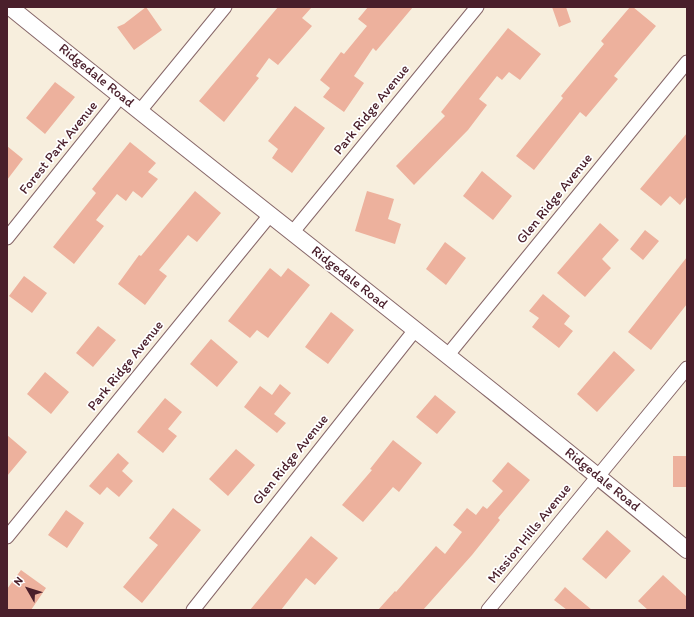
<!DOCTYPE html>
<style>
body{margin:0}
#map{position:relative;width:694px;height:617px;overflow:hidden;background:#f7eedd;font-family:Itim,sans-serif}
canvas{display:block}
.frame{position:absolute;inset:0;border:8px solid #4a1f2b;pointer-events:none}
.north{position:absolute;left:8px;top:569px;width:40px;height:40px;-webkit-text-stroke:3px #fff;paint-order:stroke;rotate:309deg;font-size:11px;font-weight:700;line-height:16px;text-align:center;color:#4a1f2b}
.north::after{content:'';display:block;margin:auto;width:14px;height:18px;background:#4a1f2b;clip-path:polygon(50% 0,100% 100%,50% 72%,0 100%)}
</style>
<div id="map">
<canvas width="694" height="617"></canvas>
<div class="frame"></div>
<div class="north">N</div>
</div>
<script>
const c = document.querySelector('canvas').getContext('2d');
c.lineJoin = 'round';
function fillPath(path, color) {
  c.fillStyle = color;
  c.fill(path, 'evenodd');
}
function stroke(path, color, width, dash) {
  c.strokeStyle = color;
  c.lineWidth = width;
  c.lineCap = dash ? 'butt' : 'round';
  c.setLineDash(dash || []);
  c.stroke(path);
}
function label(font, color, halo, rows, align = 'center') {
  c.font = font + ' Itim,sans-serif';
  c.lineWidth = 3.5;
  c.setLineDash([]);
  c.textBaseline = 'middle';
  c.strokeStyle = halo;
  c.fillStyle = color;
  for (const [text, x, y, turn = 0] of rows) {
    c.save();
    c.translate(x, y);
    c.rotate((+turn || 0) * Math.PI / 180);
    c.textAlign = isNaN(turn) ? turn : align;
    if (halo) c.strokeText(text, 0, 0);
    c.fillText(text, 0, 0);
    c.restore();
  }
}
fillPath(new Path2D(`
 M 146,7 L 162,30 L 134,50 L 117,27 L 124,24 Z
 M 278,7 L 312,7 L 302,18 L 312,26 L 278,65 L 269,58 L 256,76 L 259,78 L 224,122 L 199,101 Z
 M 368,7 L 413,7 L 376,51 L 373,48 L 354,76 L 364,83 L 344,112 L 323,97 L 330,88 L 320,80 L 341,52 L 344,54 L 367,26 L 358,19 Z
 M 552,7 L 566,7 L 571,22 L 559,27 Z
 M 630,7 L 633,7 L 656,26 L 614,76 L 618,79 L 586,117 L 580,112 L 534,170 L 516,156 L 563,98 L 561,96 L 604,44 L 601,41 Z
 M 508,28 L 541,54 L 520,80 L 509,72 L 502,80 L 497,76 L 479,99 L 487,105 L 468,130 L 414,185 L 396,166 L 445,116 L 441,112 Z
 M 55,82 L 75,97 L 45,134 L 26,118 Z
 M 295,106 L 325,128 L 292,173 L 272,158 L 278,149 L 268,141 Z
 M 687,133 L 687,196 L 680,205 L 670,196 L 661,206 L 640,189 Z
 M 130,142 L 156,163 L 148,172 L 158,179 L 142,198 L 133,191 L 126,201 L 117,194 L 96,220 L 104,226 L 74,264 L 53,247 L 96,193 L 92,189 Z
 M 7,146 L 23,159 L 7,180 Z
 M 482,171 L 512,196 L 493,220 L 463,196 Z
 M 195,191 L 221,213 L 197,242 L 188,235 L 159,270 L 167,276 L 145,305 L 118,284 L 139,255 L 141,256 Z
 M 367,191 L 394,199 L 388,219 L 401,224 L 395,244 L 355,231 Z
 M 600,223 L 619,240 L 602,259 L 611,268 L 585,297 L 557,273 Z
 M 645,230 L 659,241 L 643,260 L 630,249 Z
 M 445,242 L 466,258 L 446,285 L 426,269 Z
 M 687,257 L 687,304 L 651,350 L 628,332 Z
 M 270,268 L 281,277 L 288,268 L 310,285 L 268,338 L 257,330 L 250,338 L 228,321 Z
 M 24,276 L 47,293 L 32,313 L 9,296 Z
 M 543,294 L 570,316 L 564,324 L 573,331 L 559,348 L 532,327 L 539,318 L 529,311 Z
 M 331,312 L 354,330 L 328,364 L 305,347 Z
 M 98,326 L 116,340 L 93,367 L 76,353 Z
 M 211,339 L 238,362 L 217,387 L 190,364 Z
 M 614,351 L 635,370 L 597,412 L 577,394 Z
 M 45,372 L 69,392 L 51,414 L 27,394 Z
 M 280,384 L 291,393 L 274,414 L 286,423 L 277,433 L 244,407 L 260,386 L 272,395 Z
 M 435,395 L 456,412 L 437,434 L 416,417 Z
 M 165,398 L 182,412 L 168,429 L 177,436 L 163,453 L 137,432 Z
 M 7,435 L 27,452 L 7,476 Z
 M 393,440 L 422,463 L 399,492 L 393,487 L 363,522 L 342,505 L 372,470 L 370,469 Z
 M 236,449 L 255,465 L 228,496 L 209,479 Z
 M 118,453 L 129,463 L 122,471 L 133,481 L 119,497 L 107,487 L 100,495 L 89,486 Z
 M 673,456 L 687,456 L 687,487 L 673,487 Z
 M 508,462 L 530,480 L 498,518 L 500,520 L 472,555 L 423,610 L 378,610 L 395,591 L 396,592 L 436,546 L 445,554 L 462,532 L 453,525 L 467,508 L 476,515 L 483,506 L 487,509 L 503,491 L 492,481 Z
 M 173,508 L 201,530 L 142,603 L 123,587 L 158,545 L 149,538 Z
 M 66,510 L 84,523 L 67,548 L 48,535 Z
 M 607,530 L 631,551 L 606,579 L 582,559 Z
 M 311,536 L 338,558 L 315,585 L 306,578 L 281,610 L 250,610 Z
 M 21,570 L 46,588 L 31,610 L 7,610 L 7,589 Z
 M 663,575 L 687,597 L 687,610 L 648,610 L 638,601 Z
 M 565,587 L 574,595 L 592,610 L 567,610 L 554,600 Z`), '#edb19d');
const minor = new Path2D(`
 M 139,112 L 225,7
 M 292,233 L 477,7
 M 7,238 L 120,97
 M 447,356 L 687,62
 M 7,537 L 270,215
 M 193,610 L 415,330
 M 488,610 L 687,368`);
const tertiary = new Path2D(`
 M 10,7 C 235,190 465,365 687,550`);
stroke(minor, '#876769', 15);
stroke(tertiary, '#876769', 18);
stroke(minor, '#fff', 13);
stroke(tertiary, '#fff', 16);
label('14px', '#4a1f2b', '#fff', [
 ["Ridgedale Road",96,76,39],
 ["Park Ridge Avenue",372,110,-51],
 ["Forest Park Avenue",59,148,-51],
 ["Glen Ridge Avenue",555,199,-51],
 ["Ridgedale Road",349,278,38],
 ["Park Ridge Avenue",126,366,-51],
 ["Glen Ridge Avenue",291,460,-51],
 ["Ridgedale Road",602,480,39],
 ["Mission Hills Avenue",530,534,-51]
]);
</script>
